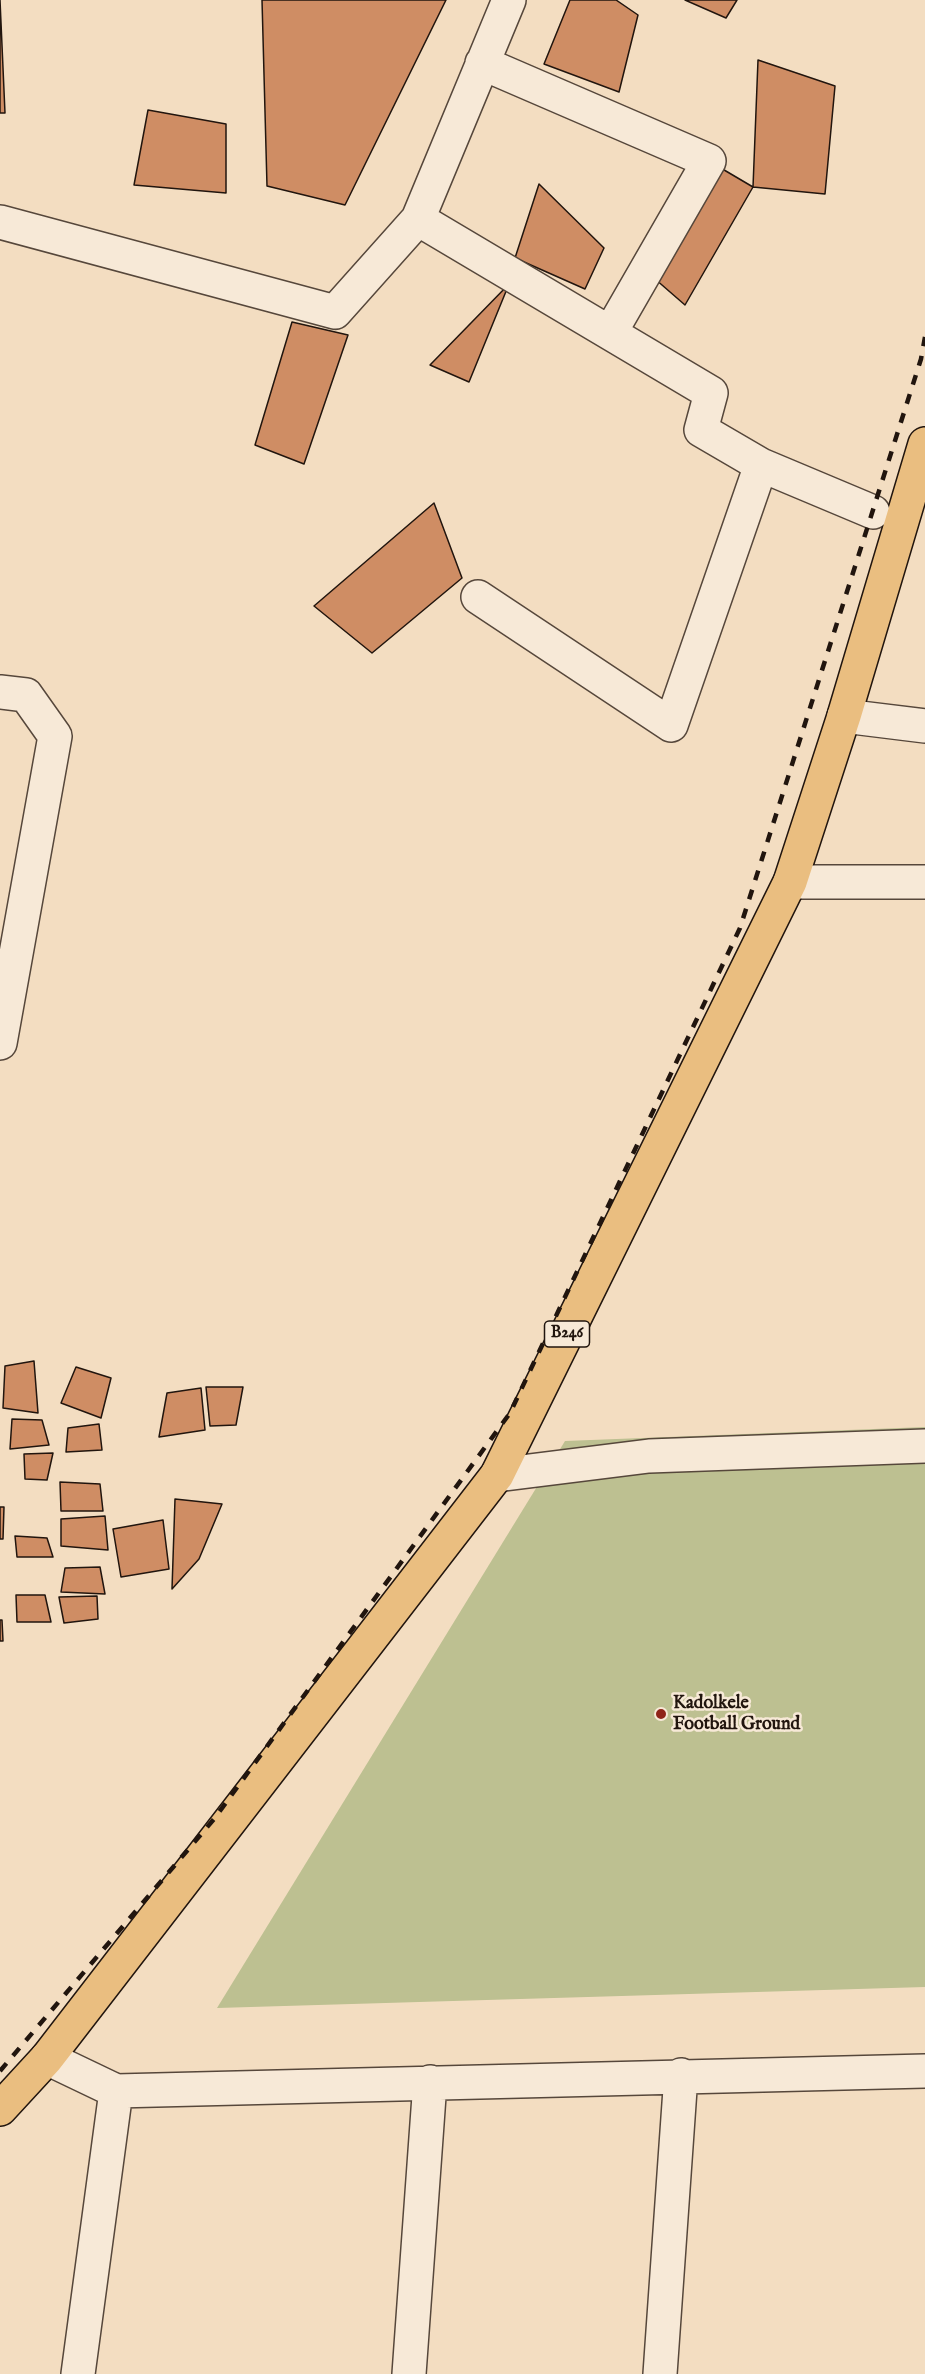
<!DOCTYPE html>
<style>
body{margin:0}
canvas{display:block;background:#f3ddc1}
</style>
<canvas width="925" height="2374"></canvas>
<script>
const c = document.querySelector('canvas').getContext('2d');
c.lineJoin = 'round';
function fillPath(path, color) {
  c.fillStyle = color;
  c.fill(path, 'evenodd');
}
function stroke(path, color, width, dash) {
  c.strokeStyle = color;
  c.lineWidth = width;
  c.lineCap = dash ? 'butt' : 'round';
  c.setLineDash(dash || []);
  c.stroke(path);
}
function label(font, color, halo, rows, align = 'center') {
  c.font = font + ' "IM FELL English",serif';
  c.lineWidth = 5;
  c.setLineDash([]);
  c.textBaseline = 'middle';
  c.strokeStyle = halo;
  c.fillStyle = color;
  for (const [text, x, y, turn = 0] of rows) {
    c.save();
    c.translate(x, y);
    c.rotate((+turn || 0) * Math.PI / 180);
    c.textAlign = isNaN(turn) ? turn : align;
    if (halo) c.strokeText(text, 0, 0);
    c.fillText(text, 0, 0);
    c.restore();
  }
}
fillPath(new Path2D(`
 M 925,1427 L 925,1987 L 217,2008 L 565,1441 Z`), '#bdc091');
const building = new Path2D(`
 M 0,0 L 5,113 L 0,113 Z
 M 262,0 L 446,0 L 345,205 L 267,186 Z
 M 570,0 L 616,0 L 638,15 L 619,92 L 544,64 Z
 M 685,0 L 737,0 L 726,18 Z
 M 758,60 L 835,86 L 825,194 L 753,187 Z
 M 148,110 L 226,124 L 226,193 L 134,185 Z
 M 697,154 L 753,187 L 685,305 L 647,272 Z
 M 539,184 L 604,248 L 585,289 L 515,258 Z
 M 509,284 L 469,382 L 430,365 Z
 M 292,322 L 348,335 L 304,464 L 255,445 Z
 M 434,503 L 462,578 L 372,653 L 314,606 Z
 M 34,1361 L 38,1413 L 3,1408 L 5,1366 Z
 M 76,1367 L 111,1378 L 101,1418 L 61,1403 Z
 M 206,1387 L 243,1387 L 236,1425 L 210,1426 Z
 M 201,1388 L 205,1430 L 159,1437 L 167,1393 Z
 M 12,1419 L 42,1420 L 49,1445 L 10,1449 Z
 M 99,1424 L 102,1450 L 66,1452 L 68,1428 Z
 M 53,1453 L 47,1480 L 25,1479 L 24,1454 Z
 M 60,1482 L 100,1484 L 103,1511 L 61,1511 Z
 M 175,1499 L 222,1504 L 199,1559 L 172,1589 Z
 M 0,1507 L 4,1507 L 3,1539 L 0,1539 Z
 M 105,1516 L 108,1550 L 61,1546 L 61,1519 Z
 M 163,1520 L 169,1569 L 121,1577 L 113,1529 Z
 M 15,1536 L 47,1538 L 53,1557 L 17,1557 Z
 M 100,1567 L 105,1594 L 61,1592 L 65,1568 Z
 M 16,1595 L 45,1595 L 51,1622 L 17,1622 Z
 M 97,1596 L 98,1619 L 64,1623 L 59,1597 Z
 M 0,1620 L 2,1620 L 3,1641 L 0,1641 Z`);
fillPath(building, '#cf8d64');
stroke(building, '#21150e', 1.5);
const minor = new Path2D(`
 M 482,63 L 709,161 L 610,333
 M 418,219 L 711,393 L 701,430 L 761,465 L 671,725 L 478,597
 M 0,222 L 335,312 L 418,219 L 509,0
 M 761,465 L 873,512
 M 0,692 L 26,695 L 55,736 L 0,1043
 M 844,716 L 925,726
 M 790,882 L 925,882
 M 497,1475 L 649,1456 L 925,1446
 M 47,2058 L 116,2091 L 925,2071
 M 78,2374 L 116,2091
 M 409,2374 L 430,2082
 M 660,2374 L 681,2075`);
const major = new Path2D(`
 M 0,2109 L 47,2058 L 497,1475 L 790,882 L 844,716 L 925,444`);
stroke(minor, '#56473b', 36);
stroke(major, '#21150e', 36);
stroke(minor, '#f7e9d7', 33);
stroke(major, '#eabe80', 33);
stroke(new Path2D(`
 M 0,2071 L 214,1819 L 510,1413 L 740,928 L 921,359 L 925,337`), '#21150e', 4.5, [10, 10]);
for (const [x, y, r, color] of [
 [661,1714,6,"#8f2418"]
]) {
  const dot = new Path2D();
  dot.arc(x, y, r, 0, 2 * Math.PI);
  c.fillStyle = color;
  c.fill(dot);
  stroke(dot, '#f7e9d7', 2);
}
for (const [x, y, w] of [
 [567,1334,45]
]) {
  const box = new Path2D();
  box.roundRect(x - w / 2, y - 13, w, 26, 4.5);
  c.fillStyle = '#f7e9d7';
  c.fill(box);
  stroke(box, '#21150e', 1.5);
}
label('bold 16px', '#21150e', null, [
 ["B246",567,1334]
]);
label('bold 18px', '#21150e', '#f7e9d7', [
 ["Kadolkele",673,1704],
 ["Football Ground",673,1725]
], 'left');
</script>
